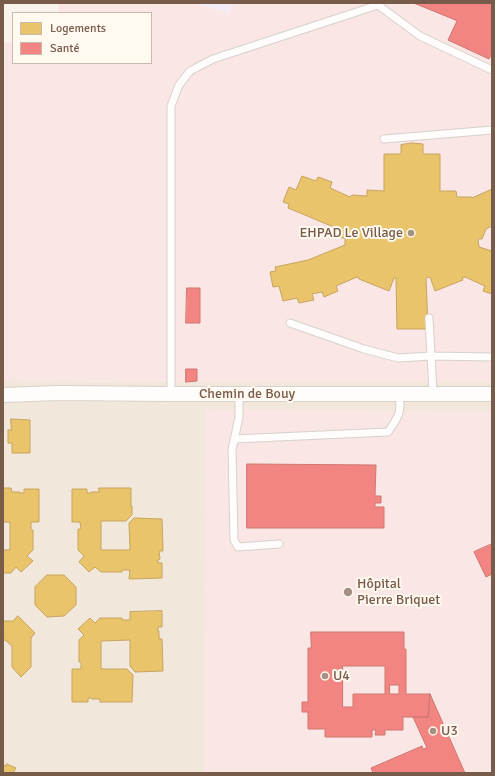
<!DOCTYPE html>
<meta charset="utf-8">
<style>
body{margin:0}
#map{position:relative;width:495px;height:776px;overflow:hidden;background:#f8f4ed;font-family:Signika,sans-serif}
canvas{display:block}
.frame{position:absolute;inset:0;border:4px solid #795b4a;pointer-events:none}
.legend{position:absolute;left:12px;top:12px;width:140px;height:52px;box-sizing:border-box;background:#fff9ef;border:1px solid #c9baad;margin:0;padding:5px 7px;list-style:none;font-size:12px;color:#795b4a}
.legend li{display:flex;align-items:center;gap:8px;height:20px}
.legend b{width:20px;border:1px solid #c9baad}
</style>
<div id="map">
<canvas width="495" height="776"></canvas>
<div class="frame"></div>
<ul class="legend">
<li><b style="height:11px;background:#e9c46a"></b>Logements</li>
<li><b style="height:11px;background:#f28482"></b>Santé</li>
</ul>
</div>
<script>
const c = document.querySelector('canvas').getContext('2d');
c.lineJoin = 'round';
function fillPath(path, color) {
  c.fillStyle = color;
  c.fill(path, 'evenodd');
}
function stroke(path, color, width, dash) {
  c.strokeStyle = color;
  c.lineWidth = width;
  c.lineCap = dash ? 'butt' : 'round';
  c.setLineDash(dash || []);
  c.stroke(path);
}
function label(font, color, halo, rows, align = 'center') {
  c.font = font + ' Signika,sans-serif';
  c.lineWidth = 4;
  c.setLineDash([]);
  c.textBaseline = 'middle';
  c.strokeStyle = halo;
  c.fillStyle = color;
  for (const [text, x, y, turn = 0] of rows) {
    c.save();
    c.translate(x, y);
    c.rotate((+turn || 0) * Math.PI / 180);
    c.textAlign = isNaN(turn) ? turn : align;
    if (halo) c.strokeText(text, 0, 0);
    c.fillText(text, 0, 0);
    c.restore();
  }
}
fillPath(new Path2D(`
 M 3,380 L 128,382 L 492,382 L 492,773 L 3,773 Z`), '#f1e7da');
fillPath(new Path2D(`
 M 195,3 L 234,3 L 229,14 Z`), '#f5ebf4');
fillPath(new Path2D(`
 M 59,3 L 195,3 L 229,14 L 234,3 L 492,3 L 492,382 L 128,382 L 3,380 L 3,43 L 13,42 L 13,63 L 151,63 L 151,13 L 58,13 Z
 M 205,409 L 492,411 L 492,773 L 204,773 Z`), '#fae6e5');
const homes = new Path2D(`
 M 412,143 L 423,144 L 423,154 L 440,154 L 440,191 L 456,191 L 457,197 L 472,197 L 472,198 L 492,189 L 492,226 L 486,229 L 482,239 L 478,239 L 479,247 L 492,251 L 492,294 L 483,291 L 485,286 L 465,277 L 462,278 L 463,280 L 435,291 L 430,277 L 426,278 L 428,329 L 397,329 L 396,278 L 394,278 L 389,291 L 359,279 L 359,278 L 357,277 L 336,286 L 338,291 L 324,297 L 322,292 L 312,294 L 314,300 L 299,303 L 297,298 L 283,301 L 279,286 L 273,287 L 270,272 L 276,271 L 275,267 L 308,260 L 345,245 L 345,238 L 341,238 L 336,228 L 288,208 L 289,204 L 283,202 L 289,187 L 296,190 L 302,176 L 316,181 L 318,177 L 332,182 L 330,188 L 350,197 L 352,195 L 367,196 L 367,190 L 384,191 L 384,154 L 401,154 L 401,145 Z
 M 11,419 L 30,420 L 30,453 L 12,453 L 12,443 L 8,443 L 8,430 L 11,430 Z
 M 3,488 L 11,488 L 12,492 L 20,492 L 20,493 L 24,493 L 24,489 L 39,489 L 39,522 L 31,522 L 31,530 L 33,530 L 33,550 L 27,556 L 33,561 L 21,572 L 16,567 L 11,573 L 3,573 L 3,550 L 10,550 L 10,522 L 3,522 Z
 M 99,488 L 131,488 L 131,506 L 132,506 L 132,515 L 126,521 L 101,521 L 101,550 L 130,550 L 129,523 L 134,518 L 162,519 L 163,551 L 159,551 L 160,559 L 158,560 L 158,563 L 162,563 L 162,578 L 129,579 L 130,570 L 122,570 L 122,572 L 101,572 L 95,567 L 89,572 L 79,562 L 84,556 L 78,550 L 78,529 L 81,529 L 80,522 L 72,522 L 72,489 L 87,489 L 87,493 L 90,493 L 91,492 L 99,492 Z
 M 47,575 L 64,575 L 76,587 L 76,605 L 64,616 L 47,617 L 35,605 L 35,587 Z
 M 162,611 L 162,627 L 158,627 L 158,631 L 159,631 L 159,639 L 162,639 L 163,671 L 135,672 L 130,666 L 130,640 L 101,641 L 101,669 L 127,669 L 133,675 L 132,702 L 100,702 L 100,699 L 92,699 L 91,698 L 88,698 L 88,702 L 72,702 L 72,669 L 81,669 L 81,662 L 79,662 L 79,640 L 84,635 L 78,629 L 90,618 L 95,623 L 100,618 L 122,618 L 122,620 L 130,620 L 130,612 Z
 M 18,616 L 35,633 L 31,638 L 31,667 L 21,677 L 12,667 L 12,646 L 5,640 L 3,640 L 3,621 L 13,621 Z
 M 7,764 L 16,768 L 13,773 L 3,773 L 3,765 L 6,766 Z`);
fillPath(homes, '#e9c46a');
stroke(homes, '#c7a460', 1);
const health = new Path2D(`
 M 414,3 L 492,3 L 492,53 L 489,59 L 448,40 L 457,21 Z
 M 187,288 L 200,288 L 200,323 L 186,323 Z
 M 186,369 L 197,369 L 197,381 L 186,382 Z
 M 247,464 L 376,465 L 375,496 L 381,496 L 381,503 L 375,503 L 375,507 L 384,507 L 384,528 L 247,528 Z
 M 492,544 L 492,574 L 486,577 L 474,552 Z
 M 311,632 L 404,632 L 404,649 L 406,649 L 406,694 L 430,694 L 428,717 L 403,717 L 403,730 L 385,730 L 385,735 L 375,735 L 376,730 L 372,730 L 372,737 L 325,737 L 325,729 L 308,729 L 308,712 L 302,712 L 302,702 L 308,702 L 308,648 L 311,648 ZM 343,666 L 385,666 L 385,694 L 353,694 L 353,707 L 343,707 ZM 390,685 L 399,685 L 399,694 L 390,694 Z
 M 430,694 L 465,773 L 373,773 L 371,768 L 422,746 L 423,749 L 427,748 L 413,717 L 428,717 Z`);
fillPath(health, '#f28482');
stroke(health, '#ce7871', 1);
const service = new Path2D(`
 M 384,139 L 492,130
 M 429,318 L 433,394
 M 290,323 L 364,349 L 398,358 L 431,356 L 492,357
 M 171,394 L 171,106 L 179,85 L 190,71 L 213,59 L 378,5 L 420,36 L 492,70
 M 239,394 L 239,417 L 232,450 L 234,540 L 238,547 L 279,544
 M 234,439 L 388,432 C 398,417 402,414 399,394`);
const minor = new Path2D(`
 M 3,395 L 58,393 L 171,394 L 492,394`);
stroke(service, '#d7d1cb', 9);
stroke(minor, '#d7d1cb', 16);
stroke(service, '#fefdfc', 7);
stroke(minor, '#fefdfc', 14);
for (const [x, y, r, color] of [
 [411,233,4,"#a59183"],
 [348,592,5,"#a59183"],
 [325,676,4,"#a59183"],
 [433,731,4,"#a59183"]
]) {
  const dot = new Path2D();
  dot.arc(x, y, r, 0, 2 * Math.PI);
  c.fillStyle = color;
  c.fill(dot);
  stroke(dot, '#fff9ef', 1.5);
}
label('14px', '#795b4a', '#fff9ef', [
 ["EHPAD Le Village",403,233,"right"],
 ["Hôpital",357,584],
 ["Pierre Briquet",357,600],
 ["U4",333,676],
 ["U3",441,731]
], 'left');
label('14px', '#795b4a', '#fff9ef', [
 ["Chemin de Bouy",247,394]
]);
</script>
